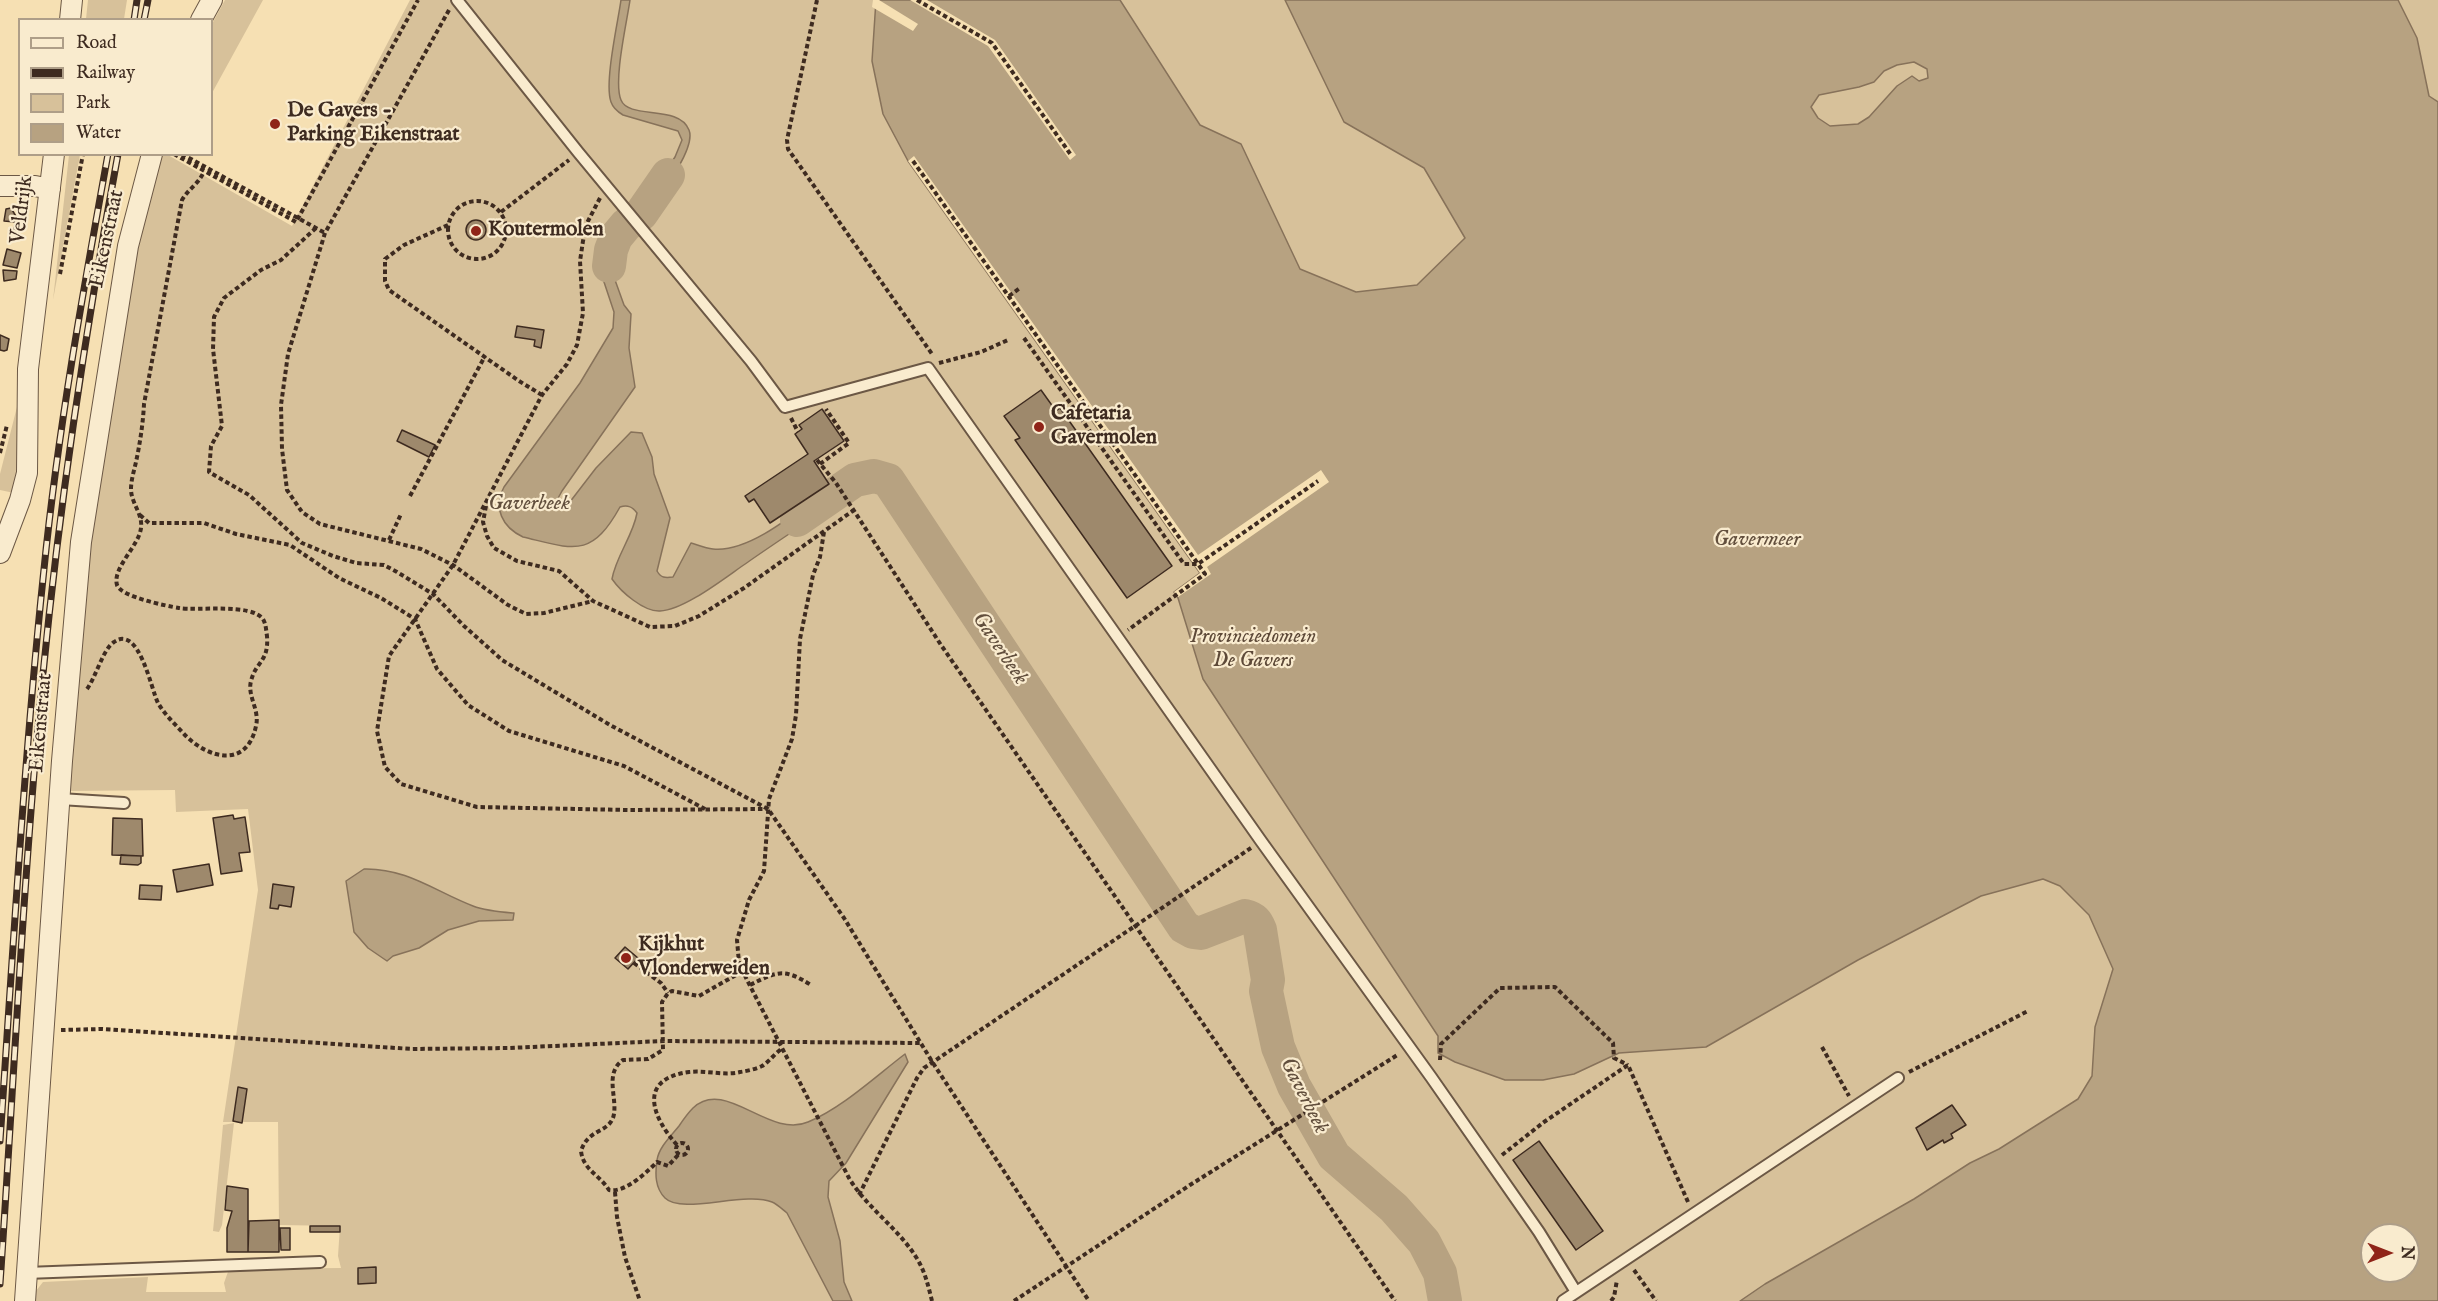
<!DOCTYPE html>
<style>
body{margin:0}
#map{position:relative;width:2438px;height:1301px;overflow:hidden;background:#f6e0b3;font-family:"IM FELL English",serif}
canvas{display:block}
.legend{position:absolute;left:18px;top:18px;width:195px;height:138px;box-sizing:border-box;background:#f9ebce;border:2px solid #ae9e88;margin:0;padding:8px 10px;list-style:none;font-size:18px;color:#3e2b20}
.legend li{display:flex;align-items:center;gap:12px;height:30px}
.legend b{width:30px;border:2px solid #ae9e88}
.north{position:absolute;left:2360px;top:1223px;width:60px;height:60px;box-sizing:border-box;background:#f9ebce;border:2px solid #ae9e88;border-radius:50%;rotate:90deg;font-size:16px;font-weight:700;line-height:24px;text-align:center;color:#3e2b20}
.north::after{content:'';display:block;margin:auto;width:21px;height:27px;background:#8f2418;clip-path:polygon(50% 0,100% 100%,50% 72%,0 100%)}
</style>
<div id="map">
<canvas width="2438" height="1301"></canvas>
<ul class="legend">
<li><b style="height:8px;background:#f9ebce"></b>Road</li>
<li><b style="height:8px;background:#3e2b20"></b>Railway</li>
<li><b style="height:16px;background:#d7c19a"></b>Park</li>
<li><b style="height:16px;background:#b7a281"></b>Water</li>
</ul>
<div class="north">N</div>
</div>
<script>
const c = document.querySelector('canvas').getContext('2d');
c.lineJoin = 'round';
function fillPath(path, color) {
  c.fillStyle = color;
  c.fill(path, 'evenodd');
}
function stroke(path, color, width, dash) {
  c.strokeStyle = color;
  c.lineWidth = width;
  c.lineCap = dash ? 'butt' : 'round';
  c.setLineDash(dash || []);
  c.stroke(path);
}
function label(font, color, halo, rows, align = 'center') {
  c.font = font + ' "IM FELL English",serif';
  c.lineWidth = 4.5;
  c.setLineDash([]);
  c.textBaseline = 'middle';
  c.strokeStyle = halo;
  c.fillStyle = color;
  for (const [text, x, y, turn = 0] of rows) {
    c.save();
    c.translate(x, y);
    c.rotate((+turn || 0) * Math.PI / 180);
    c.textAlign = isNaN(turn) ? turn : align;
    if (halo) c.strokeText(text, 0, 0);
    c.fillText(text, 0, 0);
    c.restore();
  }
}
fillPath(new Path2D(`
 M 88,0 L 127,0 L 124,19 L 86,19 Z
 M 225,0 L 263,0 L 212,93 L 212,24 Z
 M 410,0 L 2438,0 L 2438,1301 L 32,1301 L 32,1296 L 43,1282 L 148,1277 L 146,1292 L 226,1292 L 224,1283 L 229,1269 L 341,1268 L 338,1256 L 340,1226 L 279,1225 L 278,1122 L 223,1122 L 258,890 L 248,809 L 176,812 L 175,790 L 68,791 L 91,525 L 136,247 L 160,155 L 168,155 L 292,226 ZM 2372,1235 L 2408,1235 L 2408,1271 L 2372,1271 Z
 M 69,155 L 80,155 L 53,300 Z
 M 19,399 L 19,462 L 14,493 L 0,490 L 0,474 Z
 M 234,1123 L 222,1225 L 219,1232 L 213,1231 L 223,1125 Z`), '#d7c19a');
const water = new Path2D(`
 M 621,0 L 630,0 C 627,22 613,81 621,100 C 629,120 679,104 689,130 C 697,150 655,201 644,217 L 638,210 L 675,157 L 682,140 L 678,131 L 623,115 C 618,112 613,108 611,102 C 604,83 618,22 621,0 Z
 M 876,0 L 1120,0 L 1200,125 L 1241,144 L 1300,269 L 1356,292 L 1417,285 L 1465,238 L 1424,168 L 1344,122 L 1285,0 L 2398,0 L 2417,38 L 2429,96 L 2438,102 L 2438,1301 L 1740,1301 L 1765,1284 L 1914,1199 L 1970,1163 L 1999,1149 L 2078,1099 L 2092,1076 L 2095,1027 L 2113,969 L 2089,915 L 2060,886 L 2043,879 L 1981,896 L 1858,960 L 1706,1047 L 1619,1053 L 1574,1074 L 1543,1080 L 1505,1080 L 1455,1062 L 1438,1053 L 1438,1036 L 1203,679 L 1178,598 L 1174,592 L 1200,573 L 908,161 L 883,114 L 872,61 ZM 1914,62 L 1927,69 L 1928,78 L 1919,81 L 1912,76 L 1897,86 L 1869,117 L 1858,124 L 1830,126 L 1818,118 L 1811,107 L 1819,95 L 1859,87 L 1874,82 L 1884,71 L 1897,65 ZM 2372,1235 L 2408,1235 L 2408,1271 L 2372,1271 Z
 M 619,217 L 630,229 L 625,246 L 616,263 L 615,280 L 624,305 L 631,314 L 629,348 L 635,387 L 562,491 L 557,500 L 559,506 L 566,507 L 596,468 L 631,432 L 642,433 L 652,457 L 654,474 L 670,518 L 657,571 C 661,578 665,578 673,577 L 691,543 C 698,545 705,548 713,549 C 751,553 800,509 830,487 L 839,500 C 809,521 778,541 748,562 C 727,576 685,610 660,611 C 644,612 621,592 612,579 C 616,556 633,536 637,513 C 632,506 627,505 620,507 C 591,559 574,549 523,537 C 502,527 493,508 504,487 L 580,383 L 613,328 L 614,312 L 603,279 L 602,264 L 610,232 Z
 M 364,869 C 407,868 436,892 473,906 C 486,911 501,912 514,913 L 513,920 L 479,921 L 448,930 L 419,948 L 393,956 L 387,961 L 368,948 L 354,932 L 346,881 Z
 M 905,1054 L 908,1062 L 846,1163 L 829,1181 L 828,1197 L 840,1241 L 844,1282 L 852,1301 L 833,1301 L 787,1213 C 782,1209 777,1204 772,1202 C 745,1191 682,1215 665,1198 C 655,1188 655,1174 657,1160 C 659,1147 671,1136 679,1126 C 683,1120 688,1113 693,1108 C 725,1077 769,1139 808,1122 C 842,1108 876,1076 905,1054 Z`);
fillPath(water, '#b7a281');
stroke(water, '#87725a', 1.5);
fillPath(new Path2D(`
 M 873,0 L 879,0 L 918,24 L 913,31 L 872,7 Z
 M 910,0 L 927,0 L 995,40 L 1076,155 L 1070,160 L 988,46 Z
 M 914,156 L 1198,555 L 1321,470 L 1329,482 L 1207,567 L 1211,574 L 1178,597 L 1174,592 L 1200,573 L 908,161 Z`), '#f6e0b3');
stroke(new Path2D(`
 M 609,266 L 611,250 L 616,237 L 626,225 L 641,214 L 668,175
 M 797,520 L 855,480 L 874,476 L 888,480 L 1184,927 L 1193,932 L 1201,933 L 1245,916 C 1254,918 1257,922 1260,930 L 1268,980 L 1266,991 L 1278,1047 L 1294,1086 L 1334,1156 L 1394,1208 L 1424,1242 L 1440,1273 L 1445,1301`), '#b7a281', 34);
const building = new Path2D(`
 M 11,208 L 20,223 L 19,232 L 14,231 L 15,222 L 4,221 L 6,209 Z
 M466 230a10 10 0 1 1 20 0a10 10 0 1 1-20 0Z
 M 7,249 L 21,253 L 17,268 L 3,265 Z
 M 3,270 L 17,271 L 16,279 L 4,281 Z
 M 517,326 L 544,330 L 541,348 L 534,346 L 535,340 L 515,337 Z
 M 0,335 L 9,339 L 7,350 L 4,351 L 0,350 Z
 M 1041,390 L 1056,411 L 1060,408 L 1172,566 L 1127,598 L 1015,440 L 1020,438 L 1004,416 Z
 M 822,409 L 844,441 L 814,461 L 829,484 L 770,523 L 754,499 L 749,502 L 745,496 L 808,454 L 795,434 L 802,429 L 799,425 Z
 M 402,430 L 435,445 L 429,457 L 397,441 Z
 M 233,815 L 234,819 L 245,817 L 250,852 L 239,853 L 242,871 L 221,874 L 213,818 Z
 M 113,818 L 142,819 L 143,856 L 112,855 Z
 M 121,855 L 141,856 L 141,863 L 138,865 L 120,864 Z
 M 209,864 L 213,885 L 177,892 L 173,870 Z
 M 273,884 L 294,887 L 291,907 L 279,905 L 278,909 L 270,908 Z
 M 140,885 L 162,886 L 161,900 L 139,899 Z
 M 625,947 L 638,958 L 628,969 L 615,958 Z
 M 238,1087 L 247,1089 L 242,1123 L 233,1121 Z
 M 1952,1105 L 1966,1125 L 1951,1134 L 1953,1138 L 1944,1143 L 1943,1140 L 1927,1150 L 1916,1128 Z
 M 1539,1141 L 1603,1231 L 1576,1250 L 1513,1160 Z
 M 227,1186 L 248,1189 L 248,1252 L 227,1252 L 227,1228 L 232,1211 L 225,1210 Z
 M 279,1220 L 279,1252 L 248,1252 L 249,1221 Z
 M 310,1226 L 340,1226 L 340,1232 L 310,1232 Z
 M 280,1228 L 290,1228 L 290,1250 L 281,1250 Z
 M 376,1267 L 376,1283 L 358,1284 L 358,1268 Z`);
fillPath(building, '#9e896c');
stroke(building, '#3e2b20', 1.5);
const lane = new Path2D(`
 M 457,0 L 578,152 L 751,361 L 785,407 L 928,368 L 1261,841 L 1431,1077 L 1539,1232 L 1576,1292
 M 60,799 L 124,803
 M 26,1273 L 320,1262
 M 1563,1301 L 1898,1078`);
const street = new Path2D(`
 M 70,20 L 72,0
 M 201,20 L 212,0
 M 0,186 L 35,186 L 50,189
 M 0,553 L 20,500 L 27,473 L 28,369 L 54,154
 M 25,1301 L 62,761 L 81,542 L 128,246 L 152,154`);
stroke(lane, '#6c5845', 14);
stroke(street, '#6c5845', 22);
stroke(new Path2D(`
 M 817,0 L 787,140 L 788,149 L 932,354
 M 917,0 L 992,43 L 1071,155
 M 449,10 L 325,233 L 288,354 L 281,405 L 282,449 L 287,490 L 302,512 L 320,524 L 421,549 L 453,565 L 508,605 L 526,614 L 544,613 L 593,601
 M 174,154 L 296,222 L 418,0
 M 182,154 L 325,233
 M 913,161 L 1198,564 L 1318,481
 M 600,198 L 587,223 L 583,241 L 580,261 L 583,313 L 577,345 L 567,364 L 542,395 L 453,565 L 389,656 L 377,731 L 385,767 L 401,784 L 477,807 L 628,810 L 767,809
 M448 230a29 29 0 1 1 58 0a29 29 0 1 1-58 0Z
 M 501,212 L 569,160
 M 448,225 L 404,245 L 385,259 L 385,281 L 389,290 L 519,381 L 542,395
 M 316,228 L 281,260 L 261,270 L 224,298 L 214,317 L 213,349 L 222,426 L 211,446 L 209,472 L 249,495 L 302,543 L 333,556 L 356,563 L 384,565 L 397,572 L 433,594 L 464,626 L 502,660 L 610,725 L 768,809 L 844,918 L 933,1063 L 1089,1301
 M 60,274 L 83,154
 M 1009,296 L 1020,288
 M 1024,338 L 1184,564 L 1198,564 L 1205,574 L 1128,630
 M 939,363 L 981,352 L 1008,340
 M 791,418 L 798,432
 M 0,453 L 7,425
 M 817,460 L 836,483 L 941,645 L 1395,1301
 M 820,464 L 849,443 L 826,409
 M 410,496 L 485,356
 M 486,506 L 483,522 L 487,536 L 494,548 L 517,561 L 559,571 L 593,601 L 650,627 L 675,626 L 699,616 L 744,588 L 854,510
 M 140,515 L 149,523 L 204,523 L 236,534 L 290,545 L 339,578 L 381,598 L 415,619 L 437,669 L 468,705 L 509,731 L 624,766 L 705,809
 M 824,532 L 820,557 L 813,575 L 800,639 L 796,715 L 792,739 L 769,799 L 764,871 L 749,900 L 737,940 L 739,963 L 747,980 L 849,1178 C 867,1208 897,1227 916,1257 C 925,1271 928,1285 932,1301
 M 389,540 L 401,514
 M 87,689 C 96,677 103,649 114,642 C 139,624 151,689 158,703 C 165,715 175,724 184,734 C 208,759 247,769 256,726 C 260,710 247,696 251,681 C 256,661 269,662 267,636 C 266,630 266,624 263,619 C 251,603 198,611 179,608 C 167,606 121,597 117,585 C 112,568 139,546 141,528 C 143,514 131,503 131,489 C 131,480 134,471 136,462 C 140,443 143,424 144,404 L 182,200 C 189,188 199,184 204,171
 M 634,963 L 661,983 L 668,993
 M 750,985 C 778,971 784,968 811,985
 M 61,1030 L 102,1029 L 412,1049 L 509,1048 L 663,1041 L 920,1043
 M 1822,1047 L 1849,1096
 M 1440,1060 L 1441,1044 L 1500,988 L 1555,987 L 1613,1043 L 1614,1058 L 1628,1065
 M 1909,1072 L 2028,1011
 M676 1149a6 6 0 1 1 12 0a6 6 0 1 1-12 0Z
 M 677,1145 C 652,1117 637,1079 689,1072 C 706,1070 724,1076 740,1072 C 747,1071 756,1069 762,1066 C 770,1061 775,1053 783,1048
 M 678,1155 L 668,1166 L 657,1162 C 646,1173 625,1193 609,1190 C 600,1175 583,1170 581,1151 C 588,1129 607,1133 613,1118 C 619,1100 603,1074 623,1060 L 648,1059 L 663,1050 L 662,1002 L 668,993 L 672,991 L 699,996 L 743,971
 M 1502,1155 L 1544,1122 L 1628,1065 L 1688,1202
 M 615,1192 L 617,1217 L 625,1257 L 640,1301
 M 859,1195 L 917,1078 L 924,1068 L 1251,848
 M 1634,1270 L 1656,1301
 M 1014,1301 L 1190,1185 L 1399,1054
 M 1611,1301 L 1614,1297 L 1617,1280`), '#3e2b20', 4, [4.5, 3]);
stroke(lane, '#f9ebce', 10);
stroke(street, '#f9ebce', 20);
const rail = new Path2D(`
 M 134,20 L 137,0
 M 144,20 L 148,0
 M 0,1141 C 13,950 24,759 44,569 C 58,430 83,292 108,154
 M 0,1284 C 14,1081 23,877 43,674 C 60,500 86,327 118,154`);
stroke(rail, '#3e2b20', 7);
stroke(rail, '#f9ebce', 4.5, [14]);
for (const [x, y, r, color] of [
 [275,124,6,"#8f2418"],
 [476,231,6,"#8f2418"],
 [1039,427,6,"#8f2418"],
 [626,958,6,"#8f2418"]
]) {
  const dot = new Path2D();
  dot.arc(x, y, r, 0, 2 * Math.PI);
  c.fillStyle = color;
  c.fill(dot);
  stroke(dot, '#f9ebce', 2);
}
label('bold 21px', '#3e2b20', '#f9ebce', [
 ["De Gavers -",287,112],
 ["Parking Eikenstraat",287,136],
 ["Koutermolen",488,231],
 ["Cafetaria",1051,415],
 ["Gavermolen",1051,439],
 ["Kijkhut",638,946],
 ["Vlonderweiden",638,970]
], 'left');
label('21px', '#3e2b20', '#f9ebce', [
 ["Veldrijk",23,210,-83],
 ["Eikenstraat",108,239,-78],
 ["Eikenstraat",42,723,-85]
]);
label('italic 21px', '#5d4938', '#f9ebce', [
 ["Provinciedomein",1253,638],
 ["De Gavers",1253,662]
]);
label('italic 22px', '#624f3d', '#f9ebce', [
 ["Gaverbeek",529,504],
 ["Gavermeer",1757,540],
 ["Gaverbeek",999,649,56],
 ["Gaverbeek",1303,1096,63]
]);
</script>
